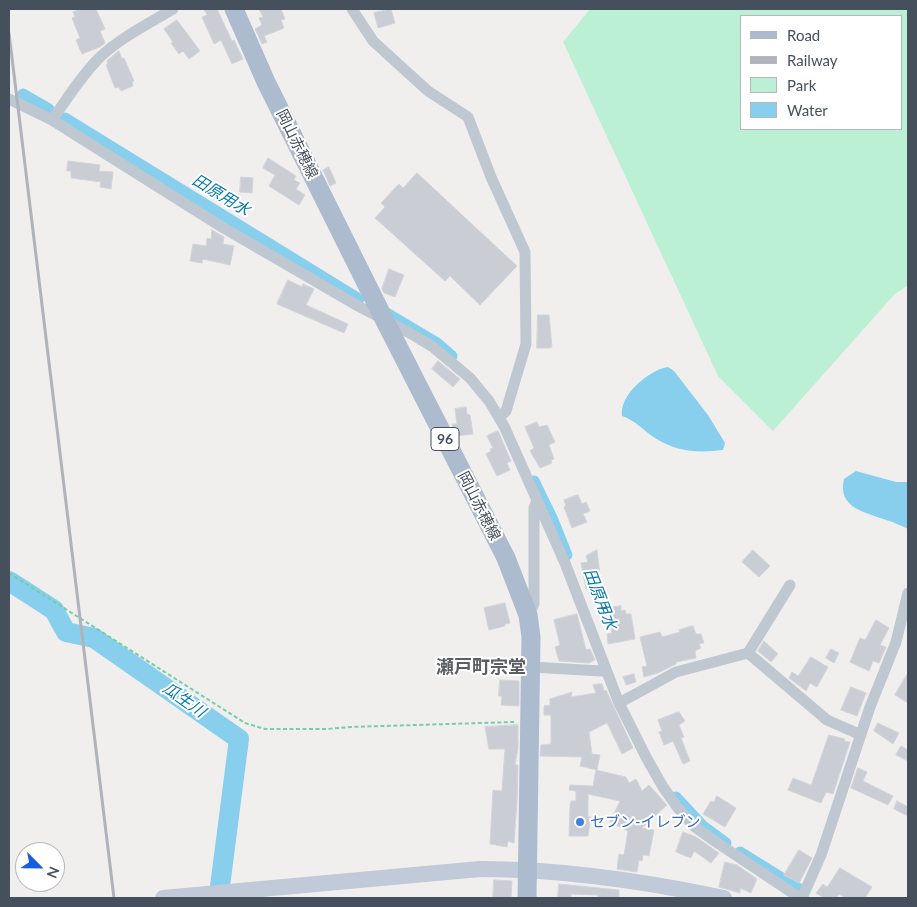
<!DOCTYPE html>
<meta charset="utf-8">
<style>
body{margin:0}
#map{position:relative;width:917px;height:907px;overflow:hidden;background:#f1efee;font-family:Lato,sans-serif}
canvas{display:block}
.frame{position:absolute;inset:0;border:10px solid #46505c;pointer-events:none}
.legend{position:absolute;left:740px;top:15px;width:162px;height:115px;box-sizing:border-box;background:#fff;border:1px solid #b5b9be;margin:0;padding:6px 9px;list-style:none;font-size:15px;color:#46505c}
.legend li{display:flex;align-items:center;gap:10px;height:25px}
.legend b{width:25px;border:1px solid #b5b9be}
.north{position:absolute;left:15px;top:842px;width:50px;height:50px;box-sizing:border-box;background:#fff;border:1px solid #b5b9be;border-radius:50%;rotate:113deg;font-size:14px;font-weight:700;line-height:20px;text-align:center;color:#46505c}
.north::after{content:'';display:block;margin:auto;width:18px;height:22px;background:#155de5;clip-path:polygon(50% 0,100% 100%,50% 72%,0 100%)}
</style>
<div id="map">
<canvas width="917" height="907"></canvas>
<div class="frame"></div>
<ul class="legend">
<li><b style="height:6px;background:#adbbce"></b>Road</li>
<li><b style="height:6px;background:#b0b3b9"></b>Railway</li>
<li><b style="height:14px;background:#bcf0d4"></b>Park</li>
<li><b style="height:14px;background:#88cfee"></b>Water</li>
</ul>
<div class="north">N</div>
</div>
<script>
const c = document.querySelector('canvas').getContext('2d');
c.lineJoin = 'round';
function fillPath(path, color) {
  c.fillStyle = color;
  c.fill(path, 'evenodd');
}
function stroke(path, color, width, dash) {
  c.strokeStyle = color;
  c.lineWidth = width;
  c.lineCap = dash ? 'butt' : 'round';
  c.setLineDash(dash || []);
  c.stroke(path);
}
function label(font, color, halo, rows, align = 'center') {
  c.font = font + ' Lato,"Noto Sans JP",sans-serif';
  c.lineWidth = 4;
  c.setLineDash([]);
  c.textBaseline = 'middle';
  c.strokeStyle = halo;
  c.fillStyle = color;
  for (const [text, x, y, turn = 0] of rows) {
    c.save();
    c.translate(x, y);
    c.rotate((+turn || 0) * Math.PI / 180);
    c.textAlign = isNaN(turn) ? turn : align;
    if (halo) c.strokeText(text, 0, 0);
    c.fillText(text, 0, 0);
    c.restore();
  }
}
fillPath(new Path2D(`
 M 590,9 L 908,9 L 908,285 L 894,295 L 773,431 L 718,376 L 563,42 ZM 741,16 L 901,16 L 901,129 L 741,129 Z`), '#bcf0d4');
fillPath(new Path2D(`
 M 668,367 L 674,371 L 708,415 L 725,443 L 723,450 C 697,453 677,452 655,438 C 644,431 635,420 622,416 C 619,395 649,370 668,367 Z
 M 856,471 L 896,482 L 908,482 L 908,529 C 901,526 894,522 886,520 C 865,512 837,508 844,479 Z`), '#88cfee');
stroke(new Path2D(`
 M 23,94 L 49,109
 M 65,118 L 359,299
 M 385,312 L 437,343 L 452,356
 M 534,481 L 553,520 L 567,555
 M 676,797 L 703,826 L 726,843
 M 740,852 L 798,888`), '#88cfee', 11);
stroke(new Path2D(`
 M 9,581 L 54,610 L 66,632 L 94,638 L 239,739 L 220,886`), '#88cfee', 20);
const building = new Path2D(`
 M 81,9 L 96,9 L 105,29 L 100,31 L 105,43 L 100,47 L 82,54 L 76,40 L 80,38 L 72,18 L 75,17 L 73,12 Z
 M 204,9 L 217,9 L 232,41 L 234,40 L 243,59 L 232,64 L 221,40 L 214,44 L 202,17 L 207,15 Z
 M 259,9 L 281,9 L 285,19 L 281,20 L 284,28 L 264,36 L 267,42 L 262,44 L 255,29 L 262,25 L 259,18 L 263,17 Z
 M 391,9 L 395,23 L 378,28 L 374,13 Z
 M 177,20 L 200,51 L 189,59 L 183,51 L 179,54 L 171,43 L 173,42 L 164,29 Z
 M 119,51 L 122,59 L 124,58 L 134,81 L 132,82 L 133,86 L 121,91 L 119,87 L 115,88 L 106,65 L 108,64 L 107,61 Z
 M 268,158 L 296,176 L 294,180 L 300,183 L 296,189 L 305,195 L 299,205 L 269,186 L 275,175 L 263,168 Z
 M 68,161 L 100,165 L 99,171 L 113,172 L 111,189 L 100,187 L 101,182 L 71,178 L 71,171 L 67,171 Z
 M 329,167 L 336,183 L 330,186 L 323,170 Z
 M 417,173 L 517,266 L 480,305 L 450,276 L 445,281 L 375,218 L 385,207 L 381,203 L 399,184 L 403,188 Z
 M 241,177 L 253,178 L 252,193 L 240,192 Z
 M 212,230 L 224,237 L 223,244 L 234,246 L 230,265 L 203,259 L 202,263 L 190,261 L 193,244 L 206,246 L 207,238 L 211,239 Z
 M 389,269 L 404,275 L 395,297 L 384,293 L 382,289 Z
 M 288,280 L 302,287 L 303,284 L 314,289 L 306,305 L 348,324 L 344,333 L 277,304 Z
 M 538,315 L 549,315 L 552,347 L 549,348 L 537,348 Z
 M 438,361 L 460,379 L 453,387 L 432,369 Z
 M 466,407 L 467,414 L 470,415 L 473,434 L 456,436 L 452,424 L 457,424 L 455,409 Z
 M 537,422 L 539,427 L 547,425 L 555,442 L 549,445 L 554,459 L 551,460 L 552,463 L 540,468 L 530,451 L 534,448 L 525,427 Z
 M 498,431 L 511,461 L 507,463 L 510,470 L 497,476 L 486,454 L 491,451 L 490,449 L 493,448 L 487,436 Z
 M 578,495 L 582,504 L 586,502 L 590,511 L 583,514 L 587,522 L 572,528 L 564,507 L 566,506 L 564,500 Z
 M 597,550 L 601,585 L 600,586 L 586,589 L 581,563 L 588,562 L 586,556 Z
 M 753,550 L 770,566 L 759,577 L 742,562 Z
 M 505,603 L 510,623 L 505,624 L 505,626 L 489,630 L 484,608 Z
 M 621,606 L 621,611 L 625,610 L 626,614 L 631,614 L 635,639 L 608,644 L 607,634 L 612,633 L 608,608 Z
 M 577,614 L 586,650 L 590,649 L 595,660 L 589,663 L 559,661 L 555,647 L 560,645 L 554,620 Z
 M 876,620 L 889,628 L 880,645 L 886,647 L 879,663 L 873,661 L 869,671 L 850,662 L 860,638 L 865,640 Z
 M 693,626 L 696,634 L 701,634 L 704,643 L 699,644 L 701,648 L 695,651 L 696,658 L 676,662 L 676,664 L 658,673 L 644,677 L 642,667 L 647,666 L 640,637 L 660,632 L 662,637 L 680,632 L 679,630 Z
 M 764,641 L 778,654 L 771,662 L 758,651 Z
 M 831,649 L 839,653 L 834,663 L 826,658 Z
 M 811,657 L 828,667 L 817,687 L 810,683 L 806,691 L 789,678 L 792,672 L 798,676 Z
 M 908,673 L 908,703 L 895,695 Z
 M 634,674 L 636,682 L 626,685 L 623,677 Z
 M 500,680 L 519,681 L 519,706 L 501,705 L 502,696 L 499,696 Z
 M 598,684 L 602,684 L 604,691 L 606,690 L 633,748 L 622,754 L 607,723 L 589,732 L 592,754 L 600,755 L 597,770 L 580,766 L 582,757 L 540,756 L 541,745 L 551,744 L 551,715 L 544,715 L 544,706 L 550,705 L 550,699 L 572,692 L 571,697 L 596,693 L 593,685 Z
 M 851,687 L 866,693 L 857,716 L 841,710 Z
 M 679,712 L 685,721 L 679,725 L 684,737 L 681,738 L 690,761 L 683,764 L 673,741 L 664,745 L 659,732 L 662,731 L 658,720 Z
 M 878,723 L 899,733 L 893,744 L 874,731 Z
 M 518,725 L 518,748 L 515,765 L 518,765 L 517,802 L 514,843 L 508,841 L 507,847 L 490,844 L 493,790 L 502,791 L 505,749 L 489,749 L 485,727 Z
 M 829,735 L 845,739 L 844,741 L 850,742 L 833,794 L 826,792 L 821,803 L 788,790 L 793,778 L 811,785 Z
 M 901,746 L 908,750 L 908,761 L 896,755 Z
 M 858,768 L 867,772 L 863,781 L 893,796 L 888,805 L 851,788 Z
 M 596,770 L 626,777 L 629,783 L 636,779 L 642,791 L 649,785 L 667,805 L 642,828 L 654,830 L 649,856 L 643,855 L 642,861 L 639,860 L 637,872 L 617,869 L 619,854 L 624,855 L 628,831 L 610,822 L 620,801 L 588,794 L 588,817 L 591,817 L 588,836 L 569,836 L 570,806 L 571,801 L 576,801 L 576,791 L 569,790 L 570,785 L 593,786 Z
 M 717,796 L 736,808 L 725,827 L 703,814 L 711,801 L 714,802 Z
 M 897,801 L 908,807 L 908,816 L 894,809 Z
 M 683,832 L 696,837 L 719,853 L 711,863 L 694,851 L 691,858 L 676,852 Z
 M 799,850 L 812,858 L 799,883 L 784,875 Z
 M 725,862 L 737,865 L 757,879 L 751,893 L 740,888 L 740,893 L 719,887 Z
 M 840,868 L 872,887 L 865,898 L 846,898 L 839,894 L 836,898 L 824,898 L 816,893 L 823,884 L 827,887 Z
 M 494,880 L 512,881 L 511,898 L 493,898 Z
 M 559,884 L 619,890 L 619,898 L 598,898 L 598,895 L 571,894 L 571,898 L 558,898 Z`);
fillPath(building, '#cacdd4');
stroke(building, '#d2d4da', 1);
stroke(new Path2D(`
 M 9,573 L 245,723 L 265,729 L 327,729 L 350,727 L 514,722`), '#73cfaa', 2, [4, 2.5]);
stroke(new Path2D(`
 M 352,9 L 373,41 L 428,91 L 468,117 L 491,177 L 525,252 L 526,344 L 506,411 L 499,418
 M 9,99 L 52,120 L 222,227 L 358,306 L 415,336 L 433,347 L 470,378 L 489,401 L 504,426 L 565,563 L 619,703 L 646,757 L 663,787 L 678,808 L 695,827 L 716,842 L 800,898
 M 52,120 C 67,99 81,76 99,58 C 120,38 148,24 173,9
 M 528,615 L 534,604 L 534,508 L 537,500
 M 748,653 L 790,585
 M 531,667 L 601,671 L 606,670
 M 619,703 L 676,672 L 748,653 L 827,720 L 861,735
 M 802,898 L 821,855 L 870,707 L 896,642 L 908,593`), '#bfc7d1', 11);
stroke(new Path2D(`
 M 163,898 L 480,869 C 562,869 644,881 724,898`), '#c1cad8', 16);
stroke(new Path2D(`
 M 234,9 L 266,82 L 385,321 L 506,558 L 528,615 L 531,637 L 527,898`), '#adbbce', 19);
stroke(new Path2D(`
 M 9,33 L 114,898`), '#b0b3b9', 3);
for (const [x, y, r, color] of [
 [580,822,5,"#3f7fe0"]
]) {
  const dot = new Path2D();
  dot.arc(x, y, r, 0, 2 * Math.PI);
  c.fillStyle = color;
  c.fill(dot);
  stroke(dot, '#fff', 2);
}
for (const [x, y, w] of [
 [445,439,28]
]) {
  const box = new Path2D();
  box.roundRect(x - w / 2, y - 11.5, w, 23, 4);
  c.fillStyle = '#fff';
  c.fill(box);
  stroke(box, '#46505c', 1);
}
label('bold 14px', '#46505c', null, [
 ["96",445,439]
]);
label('15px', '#46505c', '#fff', [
 ["岡山赤穂線",297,144,64],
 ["岡山赤穂線",479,506,63]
]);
label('15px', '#366cbe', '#fff', [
 ["セブン-イレブン",590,822]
], 'left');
label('italic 16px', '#097cac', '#fff', [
 ["田原用水",221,195,31],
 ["田原用水",600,599,69],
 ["瓜生川",184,700,35]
]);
label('bold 18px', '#5b5e64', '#fff', [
 ["瀬戸町宗堂",481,667]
]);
</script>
